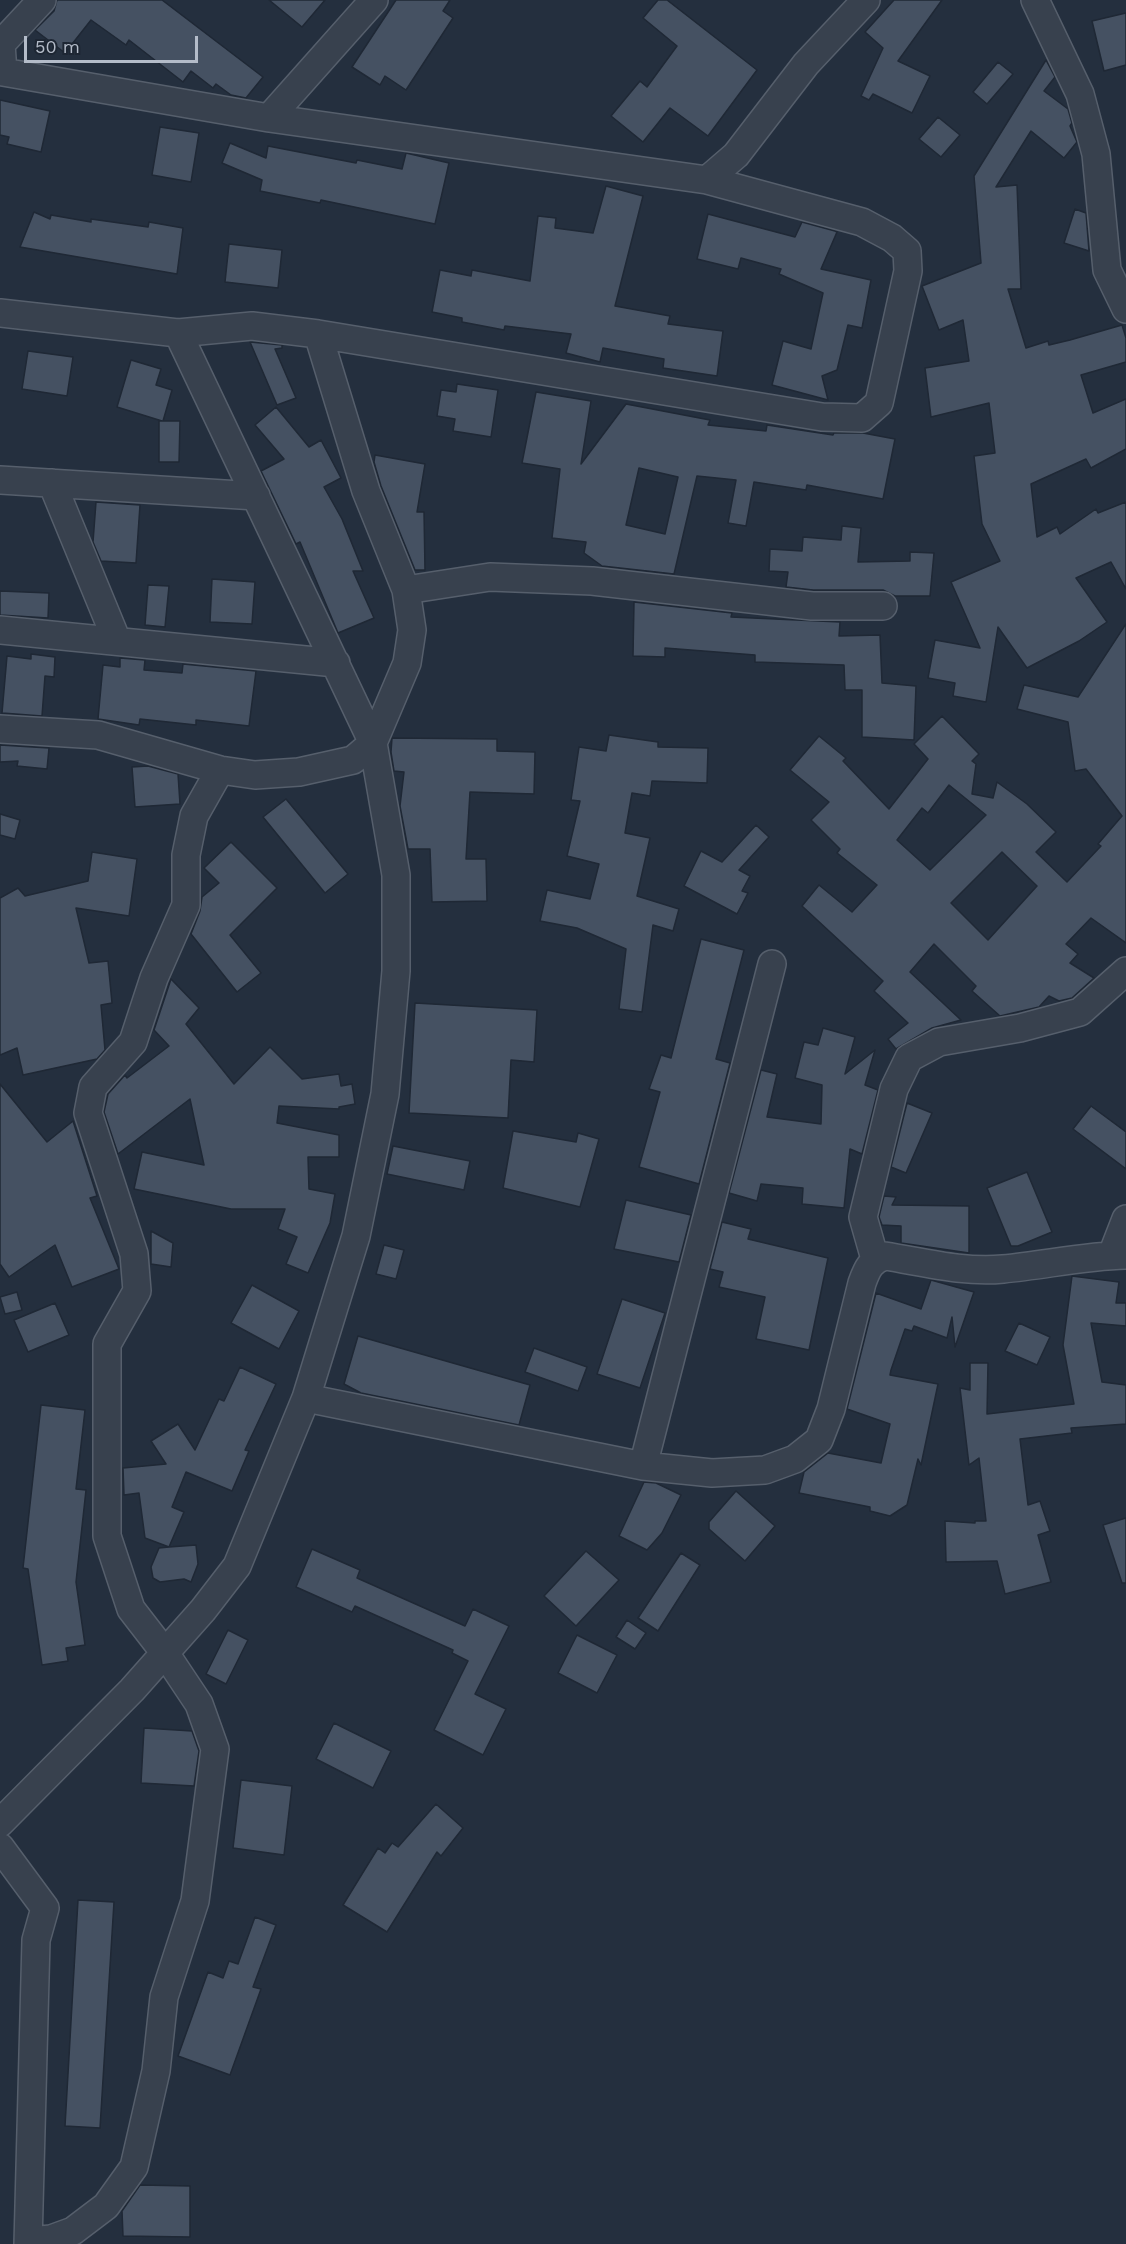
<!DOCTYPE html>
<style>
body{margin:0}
#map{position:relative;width:1126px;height:2244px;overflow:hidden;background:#242f3e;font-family:"Work Sans",sans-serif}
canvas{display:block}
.scale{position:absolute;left:24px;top:36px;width:174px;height:27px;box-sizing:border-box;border:3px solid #b4bcc9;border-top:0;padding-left:8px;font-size:18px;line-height:21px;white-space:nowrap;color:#b4bcc9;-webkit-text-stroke:4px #1d2633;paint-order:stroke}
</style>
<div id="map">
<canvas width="1126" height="2244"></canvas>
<div class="scale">50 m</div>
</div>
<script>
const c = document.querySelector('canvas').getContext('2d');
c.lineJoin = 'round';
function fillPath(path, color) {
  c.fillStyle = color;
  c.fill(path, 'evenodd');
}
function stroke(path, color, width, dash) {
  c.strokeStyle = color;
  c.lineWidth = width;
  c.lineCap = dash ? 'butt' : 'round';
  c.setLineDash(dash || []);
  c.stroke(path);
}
const building = new Path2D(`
 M 57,0 L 162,0 L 263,77 L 246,98 L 231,95 L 216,84 L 213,88 L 191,71 L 183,82 L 129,40 L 126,45 L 91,20 L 65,53 L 35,30 L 54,11 Z
 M 269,0 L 325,0 L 302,27 Z
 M 396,0 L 450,0 L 443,11 L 453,18 L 406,90 L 385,76 L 380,85 L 352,67 Z
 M 658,0 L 667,0 L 757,70 L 708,136 L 670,108 L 643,142 L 611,116 L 640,81 L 647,87 L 677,46 L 643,18 Z
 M 894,0 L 942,0 L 898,61 L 930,76 L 912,113 L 873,94 L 869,100 L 861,96 L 883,48 L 865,32 Z
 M 1126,13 L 1126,65 L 1104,71 L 1092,21 Z
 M 1046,60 L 1055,77 L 1044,91 L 1068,109 L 1072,123 L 1070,126 L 1077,142 L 1064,158 L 1031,131 L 996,187 L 1017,185 L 1021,289 L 1008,289 L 1026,348 L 1048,341 L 1049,345 L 1070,340 L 1122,325 L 1126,338 L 1126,362 L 1081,375 L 1093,413 L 1126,399 L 1126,449 L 1091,468 L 1086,459 L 1031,484 L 1037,537 L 1057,527 L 1060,534 L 1096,509 L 1098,513 L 1126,502 L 1126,589 L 1111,562 L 1076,578 L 1107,622 L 1079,641 L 1027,668 L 998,627 L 986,702 L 953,696 L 955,683 L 928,678 L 935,640 L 980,648 L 951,582 L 1000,561 L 982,524 L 974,456 L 995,453 L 989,403 L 931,417 L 925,368 L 969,361 L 963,320 L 939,330 L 922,286 L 981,263 L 974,176 Z
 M 998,62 L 1013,74 L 987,104 L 973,92 Z
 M 0,100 L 50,111 L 41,152 L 7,144 L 9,137 L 0,135 Z
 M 938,117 L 960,135 L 941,157 L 919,139 Z
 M 160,127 L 199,133 L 191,182 L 152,175 Z
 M 230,143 L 266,158 L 268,146 L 356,163 L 357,160 L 402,169 L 406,153 L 449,163 L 435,224 L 321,200 L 320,203 L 260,191 L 262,180 L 222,163 Z
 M 606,186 L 643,196 L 615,306 L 670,316 L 668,324 L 723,331 L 717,376 L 663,368 L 664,359 L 603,348 L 600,362 L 566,353 L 571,334 L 505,326 L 504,330 L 462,322 L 462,318 L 432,312 L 440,270 L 471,276 L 472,270 L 530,281 L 538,216 L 556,218 L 555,228 L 593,233 Z
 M 1075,209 L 1086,213 L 1089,251 L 1064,243 Z
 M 34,212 L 50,219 L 51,215 L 91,222 L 91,219 L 148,227 L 149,222 L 183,228 L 177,274 L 20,247 Z
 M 708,214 L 795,237 L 802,222 L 835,231 L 837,232 L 821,269 L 871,280 L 862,328 L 848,325 L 837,370 L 822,376 L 828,400 L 772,385 L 783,341 L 811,349 L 823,293 L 779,274 L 781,269 L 741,258 L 738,269 L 697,259 Z
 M 229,244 L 282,250 L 278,288 L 225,282 Z
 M 250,342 L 282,345 L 282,348 L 275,349 L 296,398 L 277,405 Z
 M 28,351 L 73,357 L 67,396 L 22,389 Z
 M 131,360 L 161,369 L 156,385 L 172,390 L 163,421 L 180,421 L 179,462 L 159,462 L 159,421 L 162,421 L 117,407 Z
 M 457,384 L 498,390 L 491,437 L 453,431 L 455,419 L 437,416 L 441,390 L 456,392 Z
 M 536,392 L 591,401 L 581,464 L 626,404 L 710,420 L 708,425 L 766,431 L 767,425 L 833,435 L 834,433 L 863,433 L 895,439 L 883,499 L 807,485 L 806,490 L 754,482 L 746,526 L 728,523 L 736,480 L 697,476 L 674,574 L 602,566 L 584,553 L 586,542 L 552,538 L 560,469 L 522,463 ZM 639,468 L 678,477 L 665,534 L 626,525 Z
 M 276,407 L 309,447 L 321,440 L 341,478 L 324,487 L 342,519 L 363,571 L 353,571 L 374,618 L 338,633 L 300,542 L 296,544 L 261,471 L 284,459 L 255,425 Z
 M 375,455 L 425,464 L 417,512 L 424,512 L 425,570 L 415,570 L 381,486 L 374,462 Z
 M 96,502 L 140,505 L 136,563 L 101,561 L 93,542 Z
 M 842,526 L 861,528 L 858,562 L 910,561 L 910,552 L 934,553 L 930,596 L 895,596 L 883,590 L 813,590 L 786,587 L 788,572 L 769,571 L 770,549 L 802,551 L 803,537 L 841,540 Z
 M 212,579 L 255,582 L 252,624 L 210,622 Z
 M 148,585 L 169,586 L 165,627 L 145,625 Z
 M 0,591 L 49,593 L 48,618 L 0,615 Z
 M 634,602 L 732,613 L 731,617 L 840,622 L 839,636 L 880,635 L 882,683 L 916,686 L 914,740 L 862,737 L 862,690 L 845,690 L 844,665 L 755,662 L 755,655 L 665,648 L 665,657 L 633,656 Z
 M 1126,624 L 1126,943 L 1091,918 L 1066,944 L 1078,954 L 1070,963 L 1094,978 L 1072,998 L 1059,1001 L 1049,996 L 1039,1007 L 1000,1016 L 972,991 L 976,986 L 934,944 L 910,972 L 961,1020 L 932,1028 L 896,1049 L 888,1039 L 908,1023 L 874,991 L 883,981 L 802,906 L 819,885 L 852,912 L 877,885 L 837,853 L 840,849 L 811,820 L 829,802 L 790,770 L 819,736 L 846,758 L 843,761 L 889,809 L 928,759 L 914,744 L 942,716 L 979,754 L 972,761 L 976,764 L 972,794 L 993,798 L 997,782 L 1027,804 L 1056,832 L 1036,852 L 1067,882 L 1101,846 L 1098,844 L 1122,816 L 1086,769 L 1075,771 L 1068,722 L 1017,709 L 1024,685 L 1078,697 ZM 949,785 L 986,815 L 930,870 L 897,840 L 922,808 L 928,813 ZM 1002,852 L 1037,886 L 988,940 L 951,903 Z
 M 31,654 L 55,657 L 54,677 L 45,676 L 42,716 L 2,713 L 7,656 L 31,659 Z
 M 120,658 L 145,660 L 144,670 L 182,673 L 183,664 L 256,671 L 249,726 L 196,720 L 196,725 L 140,719 L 139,725 L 98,719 L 103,665 L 120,667 Z
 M 609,735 L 658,742 L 658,747 L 708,748 L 707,783 L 652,781 L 650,796 L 632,793 L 625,833 L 650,838 L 637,896 L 679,909 L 673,931 L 653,925 L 642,1012 L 619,1009 L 626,949 L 577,928 L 540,921 L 547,890 L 590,899 L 599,864 L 567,856 L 580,801 L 571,800 L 579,747 L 606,751 Z
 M 392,738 L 497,739 L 497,751 L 535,752 L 534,794 L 470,792 L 466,859 L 486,859 L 487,901 L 432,902 L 430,849 L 408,849 L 400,806 L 404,772 L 394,771 L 391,752 Z
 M 0,745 L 49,748 L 47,769 L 17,766 L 18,761 L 0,762 Z
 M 148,766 L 178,774 L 180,804 L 135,807 L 132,767 Z
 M 286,799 L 348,874 L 325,893 L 263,817 Z
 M 0,814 L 20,820 L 15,839 L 0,835 Z
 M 756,825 L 769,837 L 739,870 L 750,876 L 742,891 L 748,893 L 737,914 L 684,886 L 701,851 L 722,862 Z
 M 231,842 L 277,888 L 230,935 L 261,973 L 237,992 L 191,934 L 200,911 L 202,897 L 219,883 L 204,868 Z
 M 92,852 L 137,859 L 129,916 L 76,908 L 89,963 L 108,961 L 112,1003 L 101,1005 L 105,1050 L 97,1059 L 23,1075 L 17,1048 L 0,1055 L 0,898 L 18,888 L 25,896 L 88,881 Z
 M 701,939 L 744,950 L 716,1059 L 730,1063 L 699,1184 L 639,1167 L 660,1092 L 649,1089 L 661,1055 L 671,1058 Z
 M 171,979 L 199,1008 L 186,1024 L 234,1084 L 270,1047 L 302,1079 L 339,1074 L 341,1086 L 352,1084 L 355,1104 L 339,1107 L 339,1109 L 279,1106 L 277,1123 L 339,1135 L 339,1157 L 308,1157 L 309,1189 L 335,1194 L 330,1223 L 308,1273 L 286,1264 L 297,1237 L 278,1229 L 285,1209 L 231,1209 L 134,1189 L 142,1152 L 204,1165 L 190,1099 L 118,1154 L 104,1112 L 108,1094 L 125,1075 L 127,1078 L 169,1046 L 154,1030 Z
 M 415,1003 L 537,1010 L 534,1062 L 511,1060 L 508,1118 L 409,1113 Z
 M 823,1028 L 855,1037 L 845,1074 L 875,1050 L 865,1085 L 878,1090 L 862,1154 L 850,1149 L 844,1208 L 802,1204 L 803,1188 L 761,1184 L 757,1201 L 729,1193 L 761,1070 L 777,1074 L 767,1117 L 821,1124 L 822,1085 L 795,1078 L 804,1042 L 818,1045 Z
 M 0,1084 L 47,1142 L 73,1121 L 97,1196 L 90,1198 L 119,1269 L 72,1287 L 55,1245 L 9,1277 L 0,1264 Z
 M 907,1103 L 932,1113 L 906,1173 L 891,1167 Z
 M 1091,1106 L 1126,1132 L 1126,1169 L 1073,1129 Z
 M 513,1131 L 576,1142 L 578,1133 L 599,1139 L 580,1207 L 503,1188 Z
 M 393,1146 L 470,1161 L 464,1190 L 387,1174 Z
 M 1027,1172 L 1052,1232 L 1018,1246 L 1011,1246 L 987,1188 Z
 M 884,1196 L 896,1197 L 892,1205 L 969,1206 L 969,1253 L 901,1243 L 901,1226 L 882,1225 L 879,1217 Z
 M 626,1200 L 691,1215 L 679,1262 L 614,1249 Z
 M 722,1222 L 751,1229 L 748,1239 L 828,1258 L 809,1350 L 756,1339 L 765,1297 L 719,1287 L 723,1272 L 710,1269 Z
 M 151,1231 L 173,1243 L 171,1267 L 151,1264 Z
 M 384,1245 L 404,1250 L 396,1279 L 376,1274 Z
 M 1072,1276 L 1119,1282 L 1116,1303 L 1126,1303 L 1126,1326 L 1091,1323 L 1102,1382 L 1126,1385 L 1126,1424 L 1071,1428 L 1072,1433 L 1020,1439 L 1028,1505 L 1040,1501 L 1050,1531 L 1038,1535 L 1051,1582 L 1005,1594 L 997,1561 L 946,1562 L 945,1521 L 975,1523 L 975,1521 L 986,1521 L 979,1458 L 969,1465 L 960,1388 L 970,1390 L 970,1363 L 988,1363 L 987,1414 L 1074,1404 L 1063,1345 Z
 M 931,1280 L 974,1292 L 955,1347 L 952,1317 L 947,1338 L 914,1326 L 912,1331 L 905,1329 L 891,1370 L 890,1375 L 938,1384 L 921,1465 L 918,1459 L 907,1505 L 890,1516 L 870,1511 L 870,1507 L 799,1493 L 804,1472 L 828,1453 L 881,1463 L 890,1424 L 847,1409 L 876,1293 L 921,1309 Z
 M 252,1285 L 299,1311 L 279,1349 L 231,1323 Z
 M 17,1292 L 22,1310 L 5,1314 L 0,1297 Z
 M 622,1299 L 665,1313 L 640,1388 L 597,1374 Z
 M 55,1303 L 69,1335 L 28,1352 L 14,1320 Z
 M 1019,1323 L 1050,1337 L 1037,1365 L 1005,1351 Z
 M 358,1336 L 530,1385 L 519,1425 L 361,1393 L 344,1384 Z
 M 534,1348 L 587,1367 L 578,1391 L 525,1372 Z
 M 240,1367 L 276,1384 L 245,1450 L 249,1451 L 232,1491 L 186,1472 L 172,1507 L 184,1512 L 169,1547 L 196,1545 L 198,1564 L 191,1582 L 184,1579 L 160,1582 L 153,1578 L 151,1567 L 159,1548 L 169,1547 L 145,1538 L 139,1493 L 124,1495 L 123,1468 L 166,1464 L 151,1441 L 178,1424 L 195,1450 L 219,1399 L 224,1401 Z
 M 41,1405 L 85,1410 L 76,1489 L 86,1490 L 76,1582 L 85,1645 L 66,1648 L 68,1661 L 42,1665 L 28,1569 L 23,1568 Z
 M 644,1482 L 656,1483 L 681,1495 L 662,1533 L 647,1550 L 619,1536 Z
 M 736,1491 L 775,1526 L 745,1561 L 709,1529 L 709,1522 Z
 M 1126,1518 L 1126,1583 L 1122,1583 L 1103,1525 Z
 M 312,1549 L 360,1570 L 357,1578 L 465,1626 L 473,1609 L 509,1626 L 475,1694 L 506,1709 L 483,1755 L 434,1730 L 468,1661 L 452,1653 L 453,1650 L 355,1606 L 352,1612 L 296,1587 Z
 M 586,1551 L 619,1580 L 576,1626 L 544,1596 Z
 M 681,1553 L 700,1565 L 658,1631 L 638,1618 Z
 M 627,1620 L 646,1633 L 635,1649 L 616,1637 Z
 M 228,1630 L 248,1640 L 226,1684 L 206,1674 Z
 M 577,1635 L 617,1655 L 597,1693 L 558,1673 Z
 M 334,1723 L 391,1751 L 373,1788 L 316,1759 Z
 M 144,1728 L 192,1731 L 199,1751 L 194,1786 L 141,1783 Z
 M 241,1780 L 292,1786 L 284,1855 L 233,1848 Z
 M 436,1804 L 463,1828 L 441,1856 L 437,1852 L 387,1932 L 343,1905 L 378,1848 L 385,1853 L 392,1843 L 398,1847 Z
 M 78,1900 L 114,1902 L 100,2128 L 65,2126 Z
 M 255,1917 L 276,1925 L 253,1987 L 261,1989 L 230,2075 L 178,2056 L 208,1972 L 223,1978 L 229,1961 L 238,1964 Z
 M 140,2185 L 190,2186 L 190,2237 L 123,2236 L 122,2211 Z`);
fillPath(building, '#455162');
stroke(building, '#1f2835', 1.5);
const street = new Path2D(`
 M 1035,0 L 1080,94 L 1096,154 L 1107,270 L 1126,309
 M 269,118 L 374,0
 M 707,180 L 736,155 L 806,64 L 866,0
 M 0,313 L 178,333 L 252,326 L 318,334 L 822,417 L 862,418 L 879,403 L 908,271 L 907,251 L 892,238 L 862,222 L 707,180 L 269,118 L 3,72 L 1,44 L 42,0
 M 0,480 L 256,496
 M 52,483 L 117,641
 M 406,590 L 490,577 L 592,581 L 812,606 L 883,606
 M 0,630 L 336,663
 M 0,729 L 98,735 L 220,770 L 255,775 L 299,772 L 353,760 L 373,743 L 407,663 L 412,630 L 406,590 L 366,491 L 318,334
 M 1112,1255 L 1126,1219
 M 875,1259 L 863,1217 L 894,1089 L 909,1058 L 939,1042 L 1020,1028 L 1080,1012 L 1126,971
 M 306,1398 L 643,1466 L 712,1473 L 765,1470 L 795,1459 L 819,1440 L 831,1409 L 862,1283 C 867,1269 871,1260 885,1256 C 923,1262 964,1273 1003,1269 C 1045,1265 1084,1256 1126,1255
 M 643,1466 L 772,964
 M 0,1823 L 132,1690 L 203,1610 L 237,1566 L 306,1398 L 356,1236 L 385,1094 L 396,971 L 396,875 L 373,743 L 178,333
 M 0,1847 L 45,1908 L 36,1940 L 28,2244
 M 30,2241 L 51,2239 L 73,2231 L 106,2206 L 134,2167 L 156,2071 L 164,1997 L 195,1901 L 215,1749 L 199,1704 L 165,1653 L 131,1609 L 107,1536 L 107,1344 L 137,1291 L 134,1254 L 88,1113 L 93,1087 L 133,1042 L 154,978 L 186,905 L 186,855 L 194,816 L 220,770`);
stroke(street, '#565f6c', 30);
stroke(street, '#38414e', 27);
</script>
